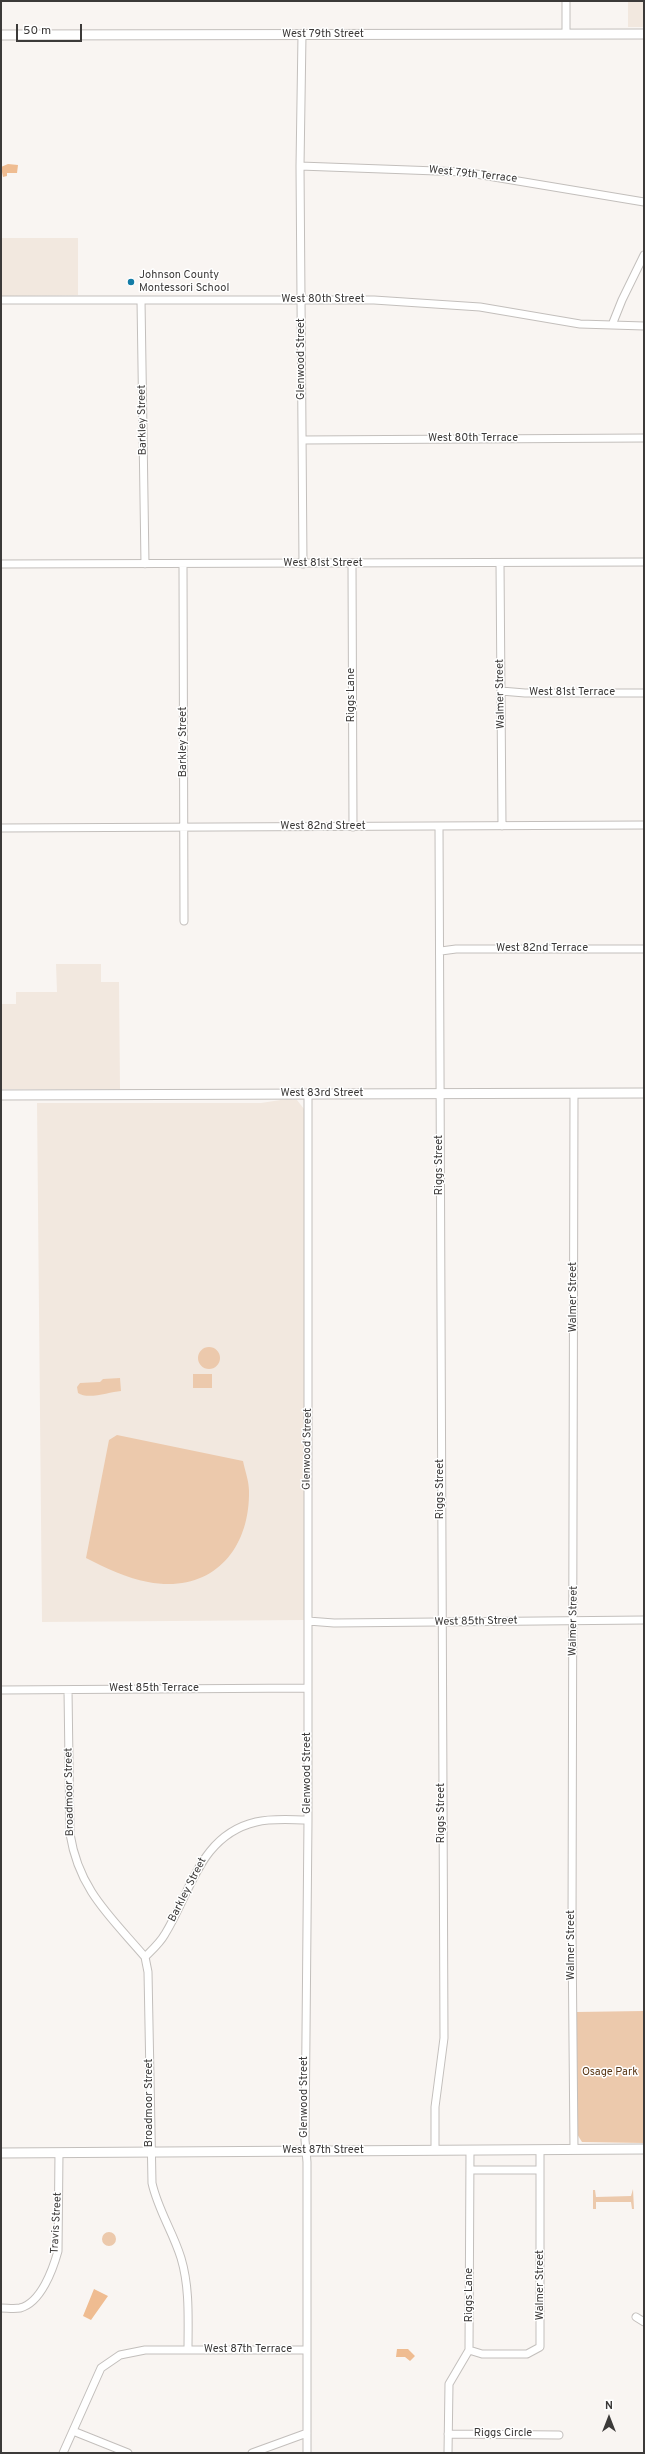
<!DOCTYPE html>
<style>
body{margin:0}
#map{position:relative;width:645px;height:2454px;overflow:hidden;background:#f9f5f2;font-family:Overpass,sans-serif}
canvas{display:block}
.frame{position:absolute;inset:0;border:2px solid #3c3a39;pointer-events:none}
.north{position:absolute;left:589px;top:2398px;width:40px;height:40px;-webkit-text-stroke:3px #fff;paint-order:stroke;rotate:0deg;font-size:11px;font-weight:700;line-height:16px;text-align:center;color:#3c3a39}
.north::after{content:'';display:block;margin:auto;width:14px;height:18px;background:#3c3a39;clip-path:polygon(50% 0,100% 100%,50% 72%,0 100%)}
.scale{position:absolute;left:16px;top:24px;width:66px;height:18px;box-sizing:border-box;border:2px solid #3c3a39;border-top:0;padding-left:5px;font-size:12px;line-height:14px;white-space:nowrap;color:#3c3a39;-webkit-text-stroke:3px #fff;paint-order:stroke}
</style>
<div id="map">
<canvas width="645" height="2454"></canvas>
<div class="frame"></div>
<div class="north">N</div>
<div class="scale">50 m</div>
</div>
<script>
const c = document.querySelector('canvas').getContext('2d');
c.lineJoin = 'round';
function fillPath(path, color) {
  c.fillStyle = color;
  c.fill(path, 'evenodd');
}
function stroke(path, color, width, dash) {
  c.strokeStyle = color;
  c.lineWidth = width;
  c.lineCap = dash ? 'butt' : 'round';
  c.setLineDash(dash || []);
  c.stroke(path);
}
function label(font, color, halo, rows, align = 'center') {
  c.font = font + ' Overpass,sans-serif';
  c.lineWidth = 3;
  c.setLineDash([]);
  c.textBaseline = 'middle';
  c.strokeStyle = halo;
  c.fillStyle = color;
  for (const [text, x, y, turn = 0] of rows) {
    c.save();
    c.translate(x, y);
    c.rotate((+turn || 0) * Math.PI / 180);
    c.textAlign = isNaN(turn) ? turn : align;
    if (halo) c.strokeText(text, 0, 0);
    c.fillText(text, 0, 0);
    c.restore();
  }
}
fillPath(new Path2D(`
 M 628,1 L 644,1 L 644,27 L 628,27 Z
 M 1,238 L 78,238 L 78,295 L 1,296 Z
 M 56,964 L 101,964 L 101,982 L 119,982 L 120,1089 L 1,1089 L 1,1004 L 16,1004 L 16,992 L 57,992 Z
 M 287,1099 L 297,1100 L 304,1109 L 304,1620 L 42,1622 L 37,1103 L 261,1103 Z`), '#f2e8df');
fillPath(new Path2D(`
 M198 1358a11 11 0 1 1 22 0a11 11 0 1 1-22 0Z
 M 193,1374 L 212,1374 L 212,1388 L 193,1388 Z
 M 120,1378 L 121,1391 C 109,1392 88,1400 78,1393 L 77,1387 L 80,1383 L 100,1382 L 103,1379 Z
 M 117,1435 L 243,1461 C 245,1471 249,1481 249,1491 C 250,1551 211,1594 148,1582 C 126,1578 106,1568 86,1558 L 109,1440 Z
 M 644,2011 L 644,2143 L 582,2142 L 577,2134 L 576,2012 Z
 M 633,2189 L 634,2209 L 632,2209 L 631,2202 L 596,2202 L 596,2209 L 593,2209 L 593,2190 L 595,2190 L 596,2197 L 631,2196 Z
 M102 2239a7 7 0 1 1 14 0a7 7 0 1 1-14 0Z`), '#ecc9ac');
fillPath(new Path2D(`
 M 8,164 L 18,165 L 17,173 L 7,173 L 7,176 L 3,177 L 1,167 Z
 M 94,2289 L 108,2296 L 91,2320 L 83,2316 Z
 M 397,2349 L 408,2349 L 415,2356 L 410,2361 L 405,2357 L 396,2357 Z`), '#efbc91');
const minor = new Path2D(`
 M 566,1 L 566,34
 M 302,35 L 300,166 L 303,564
 M 300,166 L 464,172 L 644,202
 M 1,300 L 374,300 L 480,307 L 580,324 L 644,326
 M 141,300 L 145,564
 M 612,325 L 622,300 L 644,255
 M 303,440 L 644,438
 M 500,563 L 502,826
 M 1,564 L 644,562
 M 183,564 L 184,921
 M 352,564 L 353,827
 M 501,691 L 525,693 L 644,693
 M 1,828 L 644,825
 M 441,951 L 456,949 L 644,949
 M 308,1621 L 334,1623 L 644,1620
 M 1,1690 L 307,1688
 M 68,1690 L 70,1834 C 79,1890 110,1916 145,1957 L 148,1972 L 152,2183 C 158,2210 173,2232 181,2258 C 190,2288 188,2320 188,2350
 M 145,1957 C 152,1950 160,1943 165,1934 C 191,1892 200,1835 256,1822 C 273,1818 291,1820 308,1820
 M 574,2149 L 572,1932 L 574,1093
 M 435,2150 L 435,2107 L 444,2038 L 439,826
 M 470,2170 L 540,2170
 M 1,2308 C 7,2308 14,2309 20,2308 C 41,2303 53,2269 58,2251 L 59,2153
 M 636,2317 L 644,2322
 M 469,2350 L 482,2354 L 527,2354 L 540,2347 L 540,2150
 M 73,2431 L 128,2453
 M 448,2434 L 559,2435
 M 63,2453 L 101,2368 L 120,2355 L 145,2350 L 307,2350
 M 252,2453 L 307,2433
 M 307,2453 L 307,2162 L 305,2140 L 308,1820 L 308,1093
 M 448,2453 L 449,2384 L 469,2350 L 470,2150`);
const tertiary = new Path2D(`
 M 1,35 L 644,34
 M 1,1095 L 644,1093
 M 1,2153 L 644,2149`);
stroke(minor, '#c3bfbc', 9);
stroke(tertiary, '#c3bfbc', 11);
stroke(minor, '#fff', 7);
stroke(tertiary, '#fff', 9);
for (const [x, y, r, color] of [
 [131,282,4,"#147ca6"]
]) {
  const dot = new Path2D();
  dot.arc(x, y, r, 0, 2 * Math.PI);
  c.fillStyle = color;
  c.fill(dot);
  stroke(dot, '#fff', 1.5);
}
label('11px', '#3c3a39', '#fff', [
 ["West 79th Street",323,35],
 ["West 79th Terrace",473,175,6],
 ["West 80th Street",323,300],
 ["Glenwood Street",302,359,-90],
 ["Barkley Street",143,420,-91],
 ["West 80th Terrace",473,439],
 ["West 81st Street",323,564],
 ["West 81st Terrace",572,693],
 ["Walmer Street",501,694,-91],
 ["Riggs Lane",352,695,-90],
 ["Barkley Street",184,742,-90],
 ["West 82nd Street",323,827],
 ["West 82nd Terrace",542,949],
 ["West 83rd Street",322,1094],
 ["Riggs Street",440,1165,-90],
 ["Walmer Street",574,1297,-90],
 ["Glenwood Street",308,1449,-89],
 ["Riggs Street",441,1489,-90],
 ["Walmer Street",574,1621,-89],
 ["West 85th Street",476,1622,-1],
 ["West 85th Terrace",154,1689],
 ["Glenwood Street",308,1773,-90],
 ["Broadmoor Street",70,1792,-91],
 ["Riggs Street",442,1813,-90],
 ["Barkley Street",188,1890,-63],
 ["Walmer Street",572,1945,-90],
 ["Glenwood Street",305,2097,-90],
 ["Broadmoor Street",150,2103,-90],
 ["West 87th Street",323,2151],
 ["Travis Street",57,2223,-87],
 ["Walmer Street",541,2285,-90],
 ["Riggs Lane",470,2295,-90],
 ["West 87th Terrace",248,2350],
 ["Riggs Circle",503,2434]
]);
label('11px', '#3c3a39', '#fff', [
 ["Johnson County",139,276],
 ["Montessori School",139,289]
], 'left');
label('11px', '#5a3817', '#fff', [
 ["Osage Park",610,2073]
]);
</script>
